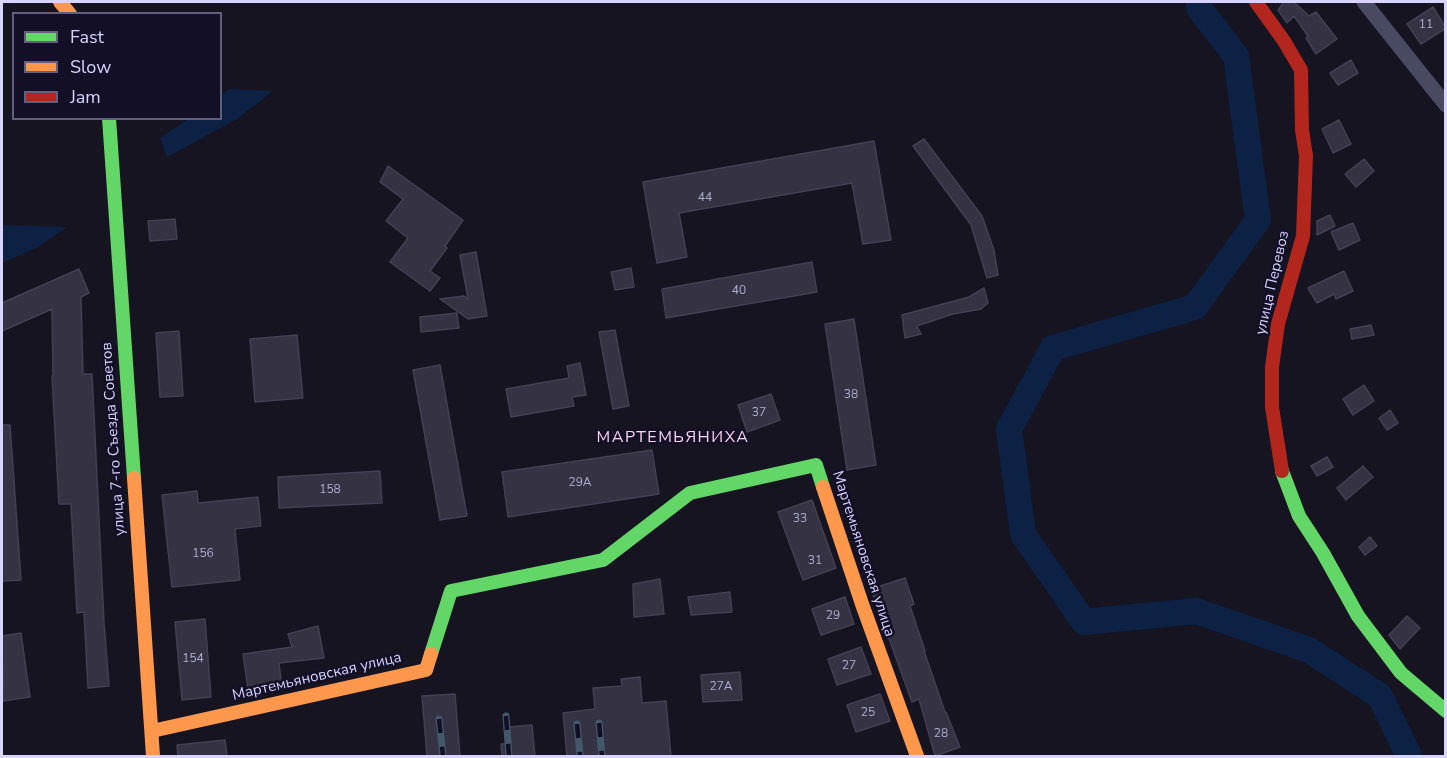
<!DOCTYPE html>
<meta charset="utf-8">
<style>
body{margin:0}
#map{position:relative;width:1447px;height:758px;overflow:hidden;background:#161421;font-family:"Nunito Sans",sans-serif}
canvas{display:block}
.frame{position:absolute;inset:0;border:3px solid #d9d4ff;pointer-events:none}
.legend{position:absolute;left:12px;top:12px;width:210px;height:108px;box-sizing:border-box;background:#130f26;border:2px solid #625e7d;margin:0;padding:8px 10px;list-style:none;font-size:18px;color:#d9d4ff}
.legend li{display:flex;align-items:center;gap:12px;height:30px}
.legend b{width:30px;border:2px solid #625e7d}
</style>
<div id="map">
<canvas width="1447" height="758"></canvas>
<div class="frame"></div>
<ul class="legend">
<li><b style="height:8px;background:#63d668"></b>Fast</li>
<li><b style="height:8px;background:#ff974d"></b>Slow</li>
<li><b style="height:8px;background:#b3261e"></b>Jam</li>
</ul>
</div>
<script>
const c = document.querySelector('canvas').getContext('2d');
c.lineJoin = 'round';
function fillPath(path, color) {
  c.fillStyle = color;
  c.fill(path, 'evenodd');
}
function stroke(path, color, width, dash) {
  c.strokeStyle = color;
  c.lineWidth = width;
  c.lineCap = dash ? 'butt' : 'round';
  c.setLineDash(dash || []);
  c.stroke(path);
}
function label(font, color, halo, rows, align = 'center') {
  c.font = font + ' "Nunito Sans",sans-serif';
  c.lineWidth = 5;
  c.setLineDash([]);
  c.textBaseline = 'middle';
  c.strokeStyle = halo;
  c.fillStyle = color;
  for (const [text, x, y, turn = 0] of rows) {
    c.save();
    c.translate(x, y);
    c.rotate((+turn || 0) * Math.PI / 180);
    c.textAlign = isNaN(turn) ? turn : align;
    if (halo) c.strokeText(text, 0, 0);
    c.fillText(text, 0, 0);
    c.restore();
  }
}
fillPath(new Path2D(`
 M 229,89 L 273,91 L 237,119 L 167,157 L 160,138 L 188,119 L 220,118 L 221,95 Z
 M 2,225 L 67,227 L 38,247 L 2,263 Z`), '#0d2144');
stroke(new Path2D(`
 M 1199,2 L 1199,8 L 1236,56 L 1258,220 L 1195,307 L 1053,348 L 1009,429 L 1023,534 L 1084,622 L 1196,611 L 1309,650 L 1380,696 L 1409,756`), '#0d2144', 26);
const building = new Path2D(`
 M 1284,2 L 1294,2 L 1309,16 L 1316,12 L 1337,39 L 1316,54 L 1306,38 L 1308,36 L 1294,16 L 1287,23 L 1278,10 Z
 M 1433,7 L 1446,28 L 1421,44 L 1407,24 Z
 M 1351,60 L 1358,73 L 1338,85 L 1330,73 Z
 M 1339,120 L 1351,144 L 1333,153 L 1322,129 Z
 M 924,139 L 982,216 L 994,250 L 998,275 L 987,278 L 971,225 L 913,146 Z
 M 874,141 L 891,240 L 863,244 L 852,183 L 679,213 L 687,257 L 657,263 L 643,182 Z
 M 1364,159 L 1374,171 L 1356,187 L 1345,174 Z
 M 388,166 L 463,220 L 445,246 L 447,248 L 430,271 L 440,278 L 430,291 L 390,262 L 408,238 L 386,221 L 403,199 L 380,182 Z
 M 1330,215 L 1335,226 L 1317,235 L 1317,221 Z
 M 175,219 L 177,239 L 150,241 L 148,221 Z
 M 1353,223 L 1360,240 L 1339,250 L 1331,232 Z
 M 476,252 L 487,316 L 468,319 L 440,299 L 464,296 L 468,299 L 460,255 Z
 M 812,262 L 817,292 L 666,318 L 662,289 Z
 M 631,268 L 634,287 L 615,290 L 611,272 Z
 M 79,269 L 89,293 L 81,297 L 83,374 L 92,374 L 104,623 L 109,686 L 88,688 L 84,612 L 77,613 L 71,504 L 59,504 L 52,376 L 53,376 L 52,309 L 2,331 L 2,303 Z
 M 1344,271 L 1353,291 L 1336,299 L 1334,294 L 1317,303 L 1308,288 Z
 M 984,288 L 988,303 L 981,309 L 953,314 L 917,326 L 921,334 L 905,338 L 902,315 L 969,297 Z
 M 457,313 L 459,328 L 421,332 L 420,317 Z
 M 854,319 L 876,465 L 847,470 L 825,324 Z
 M 1371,325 L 1374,335 L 1352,339 L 1350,329 Z
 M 615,330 L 629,406 L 613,409 L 599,332 Z
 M 179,331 L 183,396 L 160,397 L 156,333 Z
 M 297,335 L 303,398 L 255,402 L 250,339 Z
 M 580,363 L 586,395 L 572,397 L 574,406 L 511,417 L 506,389 L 569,378 L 567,366 Z
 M 440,365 L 467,516 L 440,520 L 413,370 Z
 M 1364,385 L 1374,401 L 1353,415 L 1343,399 Z
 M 771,394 L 780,420 L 747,432 L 738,405 Z
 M 1390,410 L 1398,423 L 1387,430 L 1379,418 Z
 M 2,425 L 10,425 L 21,580 L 2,581 Z
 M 652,450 L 659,494 L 508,517 L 502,472 Z
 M 1327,457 L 1333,467 L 1317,476 L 1311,466 Z
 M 1363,466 L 1373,477 L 1346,500 L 1337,488 Z
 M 380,471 L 382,503 L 279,508 L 278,477 Z
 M 197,491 L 198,503 L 258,497 L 261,526 L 235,529 L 240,580 L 172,587 L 162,495 Z
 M 812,500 L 836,568 L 803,580 L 778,512 Z
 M 1370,537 L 1377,546 L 1365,555 L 1359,547 Z
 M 905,578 L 914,604 L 910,606 L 925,651 L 924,651 L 945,712 L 946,712 L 960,747 L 935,756 L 919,699 L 912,702 L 871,589 Z
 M 660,579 L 664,614 L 634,617 L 633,584 Z
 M 730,592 L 732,612 L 691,615 L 688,597 Z
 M 845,597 L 854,624 L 821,635 L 812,609 Z
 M 1407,616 L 1420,628 L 1400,649 L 1389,635 Z
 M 205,619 L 211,697 L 182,700 L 175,622 Z
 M 318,626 L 324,658 L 279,663 L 282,688 L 249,696 L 243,654 L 292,647 L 288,634 Z
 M 21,633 L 30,697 L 3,701 L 2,636 Z
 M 861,647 L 871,674 L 837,685 L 828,659 Z
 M 740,672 L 742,700 L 703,702 L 701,675 Z
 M 640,677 L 642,703 L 666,701 L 671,756 L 567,756 L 563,713 L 595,709 L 593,688 L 622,686 L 621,679 Z
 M 455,694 L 460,756 L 427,756 L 422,696 Z
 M 880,694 L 890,721 L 856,732 L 847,705 Z
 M 532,725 L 535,756 L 502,756 L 501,744 L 511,744 L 509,727 Z
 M 225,740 L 227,756 L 178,756 L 177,745 Z`);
fillPath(building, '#343243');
stroke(building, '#433f54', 1.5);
stroke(new Path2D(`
 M 1364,2 L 1446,105`), '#4a4962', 15);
stroke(new Path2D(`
 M 109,118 L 134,478
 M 1282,471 L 1299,516 L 1323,553 L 1358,616 L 1401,673 L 1446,711
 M 431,654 L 451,591 L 603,560 L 690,493 L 816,465 L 823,487`), '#63d668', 14);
stroke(new Path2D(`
 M 60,2 L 70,14
 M 134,478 L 153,756
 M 823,487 L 862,604 L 917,756
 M 152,731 L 426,670 L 431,654`), '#ff974d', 14);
stroke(new Path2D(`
 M 1256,2 L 1284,41 L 1301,70 L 1302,130 L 1306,156 L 1303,236 L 1278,324 L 1272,367 L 1272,407 L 1282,471`), '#b3261e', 14);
const rail = new Path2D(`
 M 506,716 L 509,756
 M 439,719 L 443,756
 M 599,723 L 602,756
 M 577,724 L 580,756`);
stroke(rail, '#43596b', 7);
stroke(rail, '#130f26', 4.5, [14]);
label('12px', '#b0acd0', null, [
 ["11",1426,25],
 ["44",705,198],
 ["40",739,291],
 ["38",851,395],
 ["37",759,413],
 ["29А",580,483],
 ["158",330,490],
 ["33",800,519],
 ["156",203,554],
 ["31",815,561],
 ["29",833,616],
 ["154",193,659],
 ["27",849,666],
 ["27А",721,687],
 ["25",868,713],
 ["28",941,734]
]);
label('15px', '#d9d4ff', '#130f26', [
 ["улица Перевоз",1273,283,-77],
 ["улица 7-го Съезда Советов",114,439,-94],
 ["Мартемьяновская улица",863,554,72],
 ["Мартемьяновская улица",317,677,-13]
]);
c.letterSpacing = '1.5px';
label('16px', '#ffd6f0', '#130f26', [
 ["МАРТЕМЬЯНИХА",673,438]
]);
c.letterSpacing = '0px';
</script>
